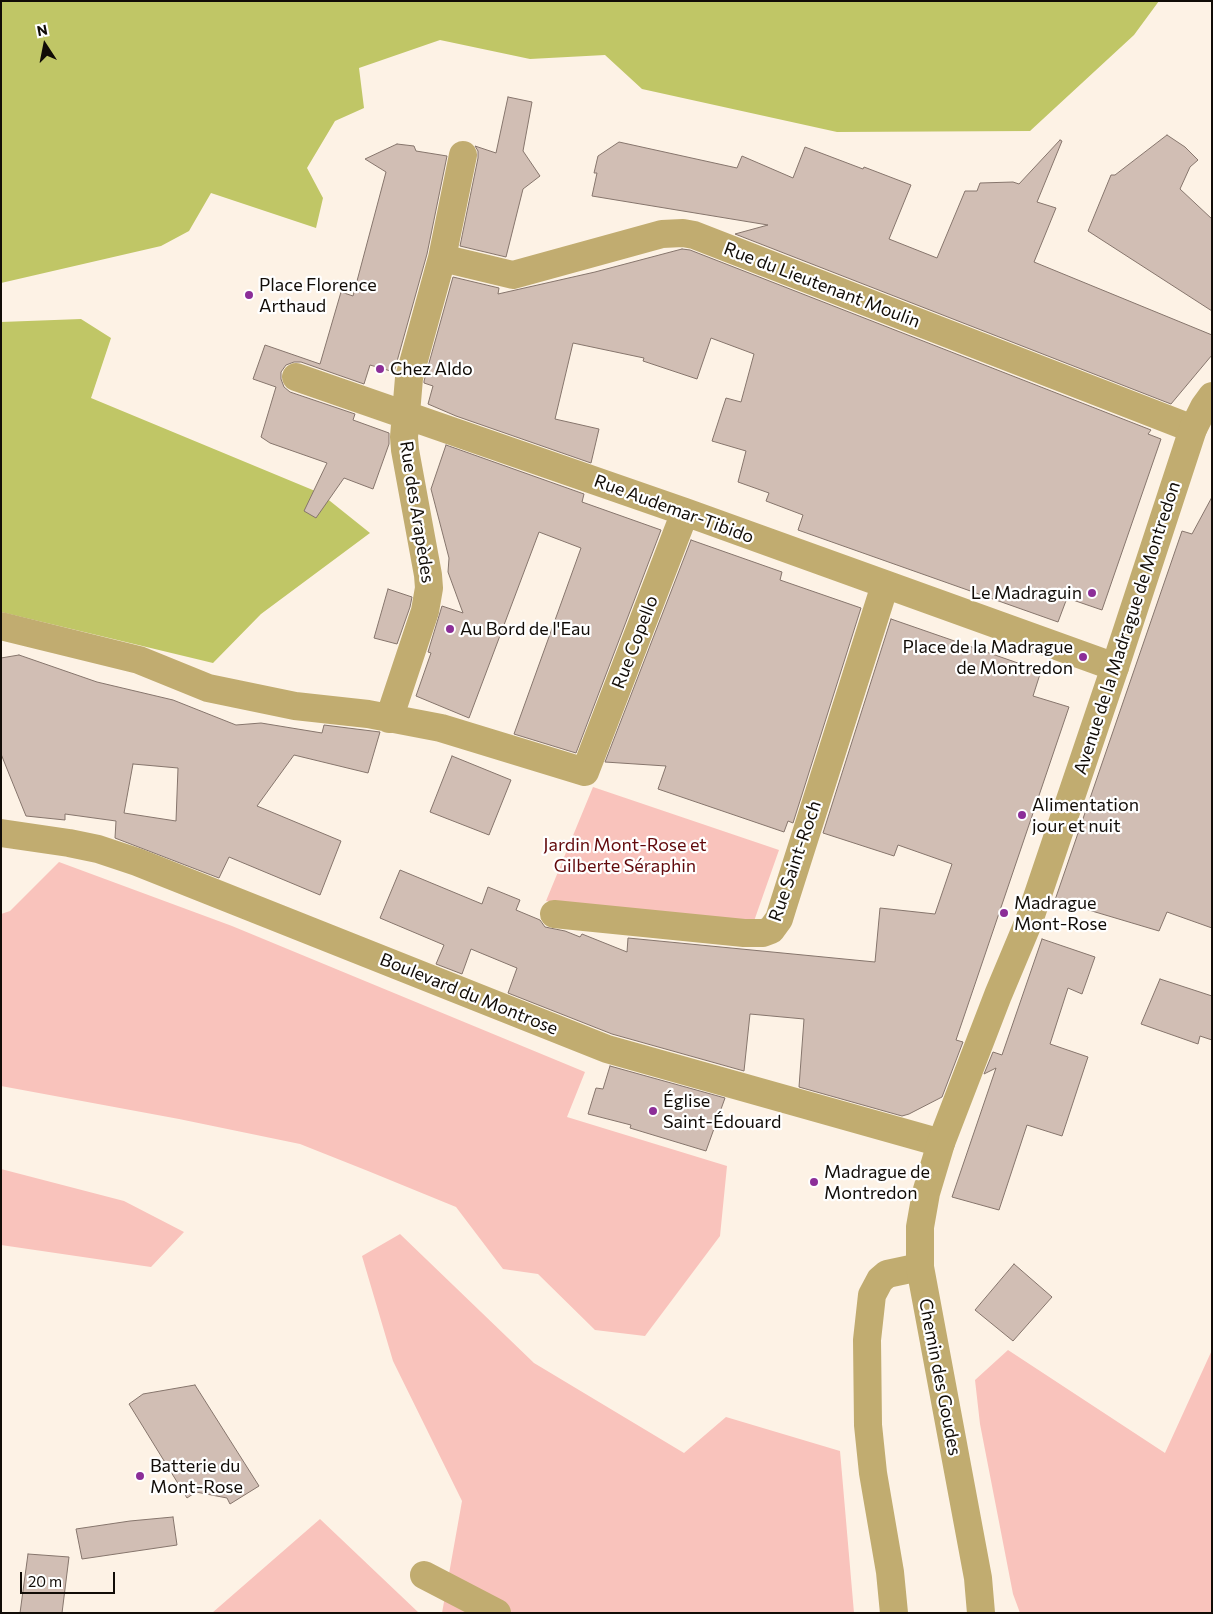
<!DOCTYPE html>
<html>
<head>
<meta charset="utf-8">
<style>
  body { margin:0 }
  #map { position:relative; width:1213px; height:1614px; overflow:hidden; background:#fdf2e5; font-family:Commissioner,sans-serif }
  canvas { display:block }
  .frame { position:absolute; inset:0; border:2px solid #110c07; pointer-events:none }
  .north { position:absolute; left:20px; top:20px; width:50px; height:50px; -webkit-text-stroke:4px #fff; paint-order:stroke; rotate:349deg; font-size:14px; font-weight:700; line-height:20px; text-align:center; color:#110c07 }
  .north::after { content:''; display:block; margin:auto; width:18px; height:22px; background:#110c07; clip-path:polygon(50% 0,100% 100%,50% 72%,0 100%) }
  .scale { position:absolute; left:20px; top:1572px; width:95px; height:22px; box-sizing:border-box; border:2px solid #110c07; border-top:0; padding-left:6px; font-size:15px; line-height:18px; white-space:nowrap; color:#110c07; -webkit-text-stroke:4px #fff; paint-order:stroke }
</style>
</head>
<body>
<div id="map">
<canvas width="1213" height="1614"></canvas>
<div class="frame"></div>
<div class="north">N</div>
<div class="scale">20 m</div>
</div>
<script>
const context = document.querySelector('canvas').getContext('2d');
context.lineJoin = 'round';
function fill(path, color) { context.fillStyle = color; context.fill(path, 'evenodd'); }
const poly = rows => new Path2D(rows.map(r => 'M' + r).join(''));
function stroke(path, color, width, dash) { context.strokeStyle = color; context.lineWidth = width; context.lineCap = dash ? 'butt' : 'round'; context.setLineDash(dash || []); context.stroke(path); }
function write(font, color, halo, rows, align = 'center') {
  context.font = font + ' Commissioner,sans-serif'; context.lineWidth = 4.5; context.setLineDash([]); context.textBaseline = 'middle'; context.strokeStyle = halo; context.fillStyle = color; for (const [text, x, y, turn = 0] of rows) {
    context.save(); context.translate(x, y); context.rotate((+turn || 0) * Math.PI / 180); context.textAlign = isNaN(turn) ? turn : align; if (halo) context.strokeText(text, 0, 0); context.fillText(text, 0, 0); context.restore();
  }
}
const green = poly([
  [593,787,779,850,753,924,546,901],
  [59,862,232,926,585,1072,567,1117,727,1166,720,1236,645,1336,595,1330,538,1274,503,1269,456,1207,368,1171,300,1144,179,1119,1,1086,1,914,10,911],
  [1,1169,124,1201,184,1232,151,1267,1,1245],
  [400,1234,534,1363,684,1453,726,1417,840,1451,854,1613,442,1613,462,1501,393,1361,362,1256],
  [1008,1350,1165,1453,1212,1350,1212,1613,1020,1613,1013,1594,980,1424,975,1380],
  [320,1519,419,1613,212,1613]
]);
const water = poly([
  [1,1,1159,1,1134,35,1030,131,837,132,642,89,605,55,530,59,440,40,359,68,364,108,335,121,307,168,323,198,316,228,211,193,189,231,161,246,1,283],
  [81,319,111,338,91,398,320,493,370,533,261,614,213,663,1,612,1,322]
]);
const building = poly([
  [508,97,532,102,523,151,540,176,523,189,506,257,460,246,478,158,478,151,475,146,496,153,508,97],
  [1167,135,1185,147,1198,160,1190,167,1180,189,1212,219,1212,311,1088,231,1111,175,1115,175,1167,135],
  [1060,140,1062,141,1037,202,1056,208,1034,262,1212,335,1212,355,1171,404,735,234,768,225,592,196,597,173,594,173,598,156,619,142,737,168,742,156,793,178,805,147,863,169,864,167,911,185,889,239,937,258,965,191,977,191,980,183,1013,182,1019,184,1060,140],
  [397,144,414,146,416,151,447,156,427,254,394,372,370,365,364,384,301,362,294,362,286,365,281,372,281,379,284,387,290,392,355,414,353,420,389,433,389,444,373,489,344,478,316,518,304,511,327,463,270,443,261,437,276,387,253,379,265,345,320,364,341,292,353,296,386,172,365,159,397,144],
  [682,249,690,250,1151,430,1148,434,1161,439,1102,610,1067,598,1058,622,798,530,803,515,766,501,769,493,738,482,746,451,712,441,726,398,741,402,754,354,711,338,697,379,643,361,644,358,573,343,555,419,599,429,591,463,456,416,428,404,433,386,424,383,424,381,453,277,499,288,498,294,595,272,682,249],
  [446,445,584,494,582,502,661,530,576,753,514,734,581,548,539,532,469,718,416,696,431,653,428,652,442,606,463,613,448,572,449,558,431,489,446,445],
  [1212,497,1212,928,1167,912,1159,931,1055,900,1182,531,1192,534,1212,497],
  [691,540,782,572,780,580,861,608,793,823,788,821,784,832,658,789,666,766,605,762,691,540],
  [388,589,412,597,410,607,397,644,374,638,388,589],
  [891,619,1041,671,1033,696,1069,707,956,1040,963,1042,942,1097,909,1114,902,1116,799,1087,804,1019,750,1014,744,1071,612,1034,508,993,517,968,471,949,462,974,436,964,444,945,380,918,400,870,482,904,488,887,520,900,516,910,540,920,545,927,565,931,580,937,582,934,627,952,628,938,875,962,880,908,935,914,952,864,898,845,894,856,823,833,891,619],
  [19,655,97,682,173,700,236,725,261,723,322,733,324,725,380,732,368,773,294,755,257,806,341,841,320,895,229,857,219,878,115,838,116,821,65,814,65,820,26,816,1,754,1,658,19,655],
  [133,764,178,768,176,821,124,813,133,764],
  [452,756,511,780,489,835,430,812,452,756],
  [1042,939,1095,957,1082,994,1068,988,1050,1044,1088,1057,1062,1136,1027,1125,999,1210,952,1197,996,1068,984,1074,993,1052,1002,1055,1042,939],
  [1160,979,1212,996,1212,1040,1200,1036,1198,1044,1141,1024,1160,979],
  [610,1066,725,1098,706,1151,630,1128,631,1125,588,1114,596,1088,603,1089,610,1066],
  [1014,1264,1052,1297,1013,1341,975,1310,1014,1264],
  [195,1385,259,1486,230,1504,227,1498,196,1492,187,1498,129,1404,143,1394,195,1385],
  [173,1517,177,1545,82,1559,76,1529,130,1521,173,1517],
  [28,1554,69,1557,62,1613,20,1613,28,1554]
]);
const minor = poly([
  [442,258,513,275,662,234,683,233,694,235,1193,429],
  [296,377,685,512,1115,667],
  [1,626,139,660,208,688,295,706,368,714,441,728,585,772,685,512],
  [389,719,425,611,429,588,428,575,405,450,404,437,409,378,442,258,463,155],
  [1,833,69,843,98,849,137,862,607,1049,941,1143],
  [554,914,744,933,763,933,771,930,779,919,783,906,885,585],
  [424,1575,497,1613],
  [894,1613,890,1572,873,1473,868,1425,867,1340,872,1295,880,1280,887,1274,920,1267]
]);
const tertiary = poly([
  [981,1613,978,1578,920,1267,920,1227,926,1193,941,1143,998,995,1029,921,1115,667,1193,429,1204,407,1212,396]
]);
const markers = [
  [249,295,5,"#8c2e98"],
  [380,369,5,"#8c2e98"],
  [1092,593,5,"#8c2e98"],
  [450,629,5,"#8c2e98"],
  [1083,657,5,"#8c2e98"],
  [1022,815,5,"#8c2e98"],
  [1004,913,5,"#8c2e98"],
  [653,1111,5,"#8c2e98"],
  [814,1182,5,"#8c2e98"],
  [140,1476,5,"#8c2e98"]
];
const poiNames = [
  ["Place Florence",259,285],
  ["Arthaud",259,306],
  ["Chez Aldo",390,369],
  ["Le Madraguin",1082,593,"right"],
  ["Au Bord de l'Eau",460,629],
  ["Place de la Madrague",1073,647,"right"],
  ["de Montredon",1073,668,"right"],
  ["Alimentation",1032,805],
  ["jour et nuit",1032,826],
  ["Madrague",1014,903],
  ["Mont-Rose",1014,924],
  ["Église",663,1101],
  ["Saint-Édouard",663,1122],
  ["Madrague de",824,1172],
  ["Montredon",824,1193],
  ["Batterie du",150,1466],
  ["Mont-Rose",150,1487]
];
const streetNames = [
  ["Rue du Lieutenant Moulin",822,285,21],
  ["Rue Audemar-Tibido",674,509,20],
  ["Rue des Arapèdes",417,512,81],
  ["Avenue de la Madrague de Montredon",1127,628,-72],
  ["Rue Copello",635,642,-69],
  ["Rue Saint-Roch",795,861,-71],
  ["Boulevard du Montrose",469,994,22],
  ["Chemin des Goudes",940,1377,79]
];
const parkNames = [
  ["Jardin Mont-Rose et",625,845],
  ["Gilberte Séraphin",625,866]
];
fill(green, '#f9c3bc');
fill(water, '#c0c666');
fill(building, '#d1beb4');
stroke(building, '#86756c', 1);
stroke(minor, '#c1ac70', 28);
stroke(tertiary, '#c1ac70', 28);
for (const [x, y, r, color] of markers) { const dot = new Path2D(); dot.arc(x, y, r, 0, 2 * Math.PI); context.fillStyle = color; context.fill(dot); stroke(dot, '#fff', 2); }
write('18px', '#110c07', '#fff', poiNames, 'left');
write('18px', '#110c07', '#fff', streetNames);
write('18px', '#62090b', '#fff', parkNames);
</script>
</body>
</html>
